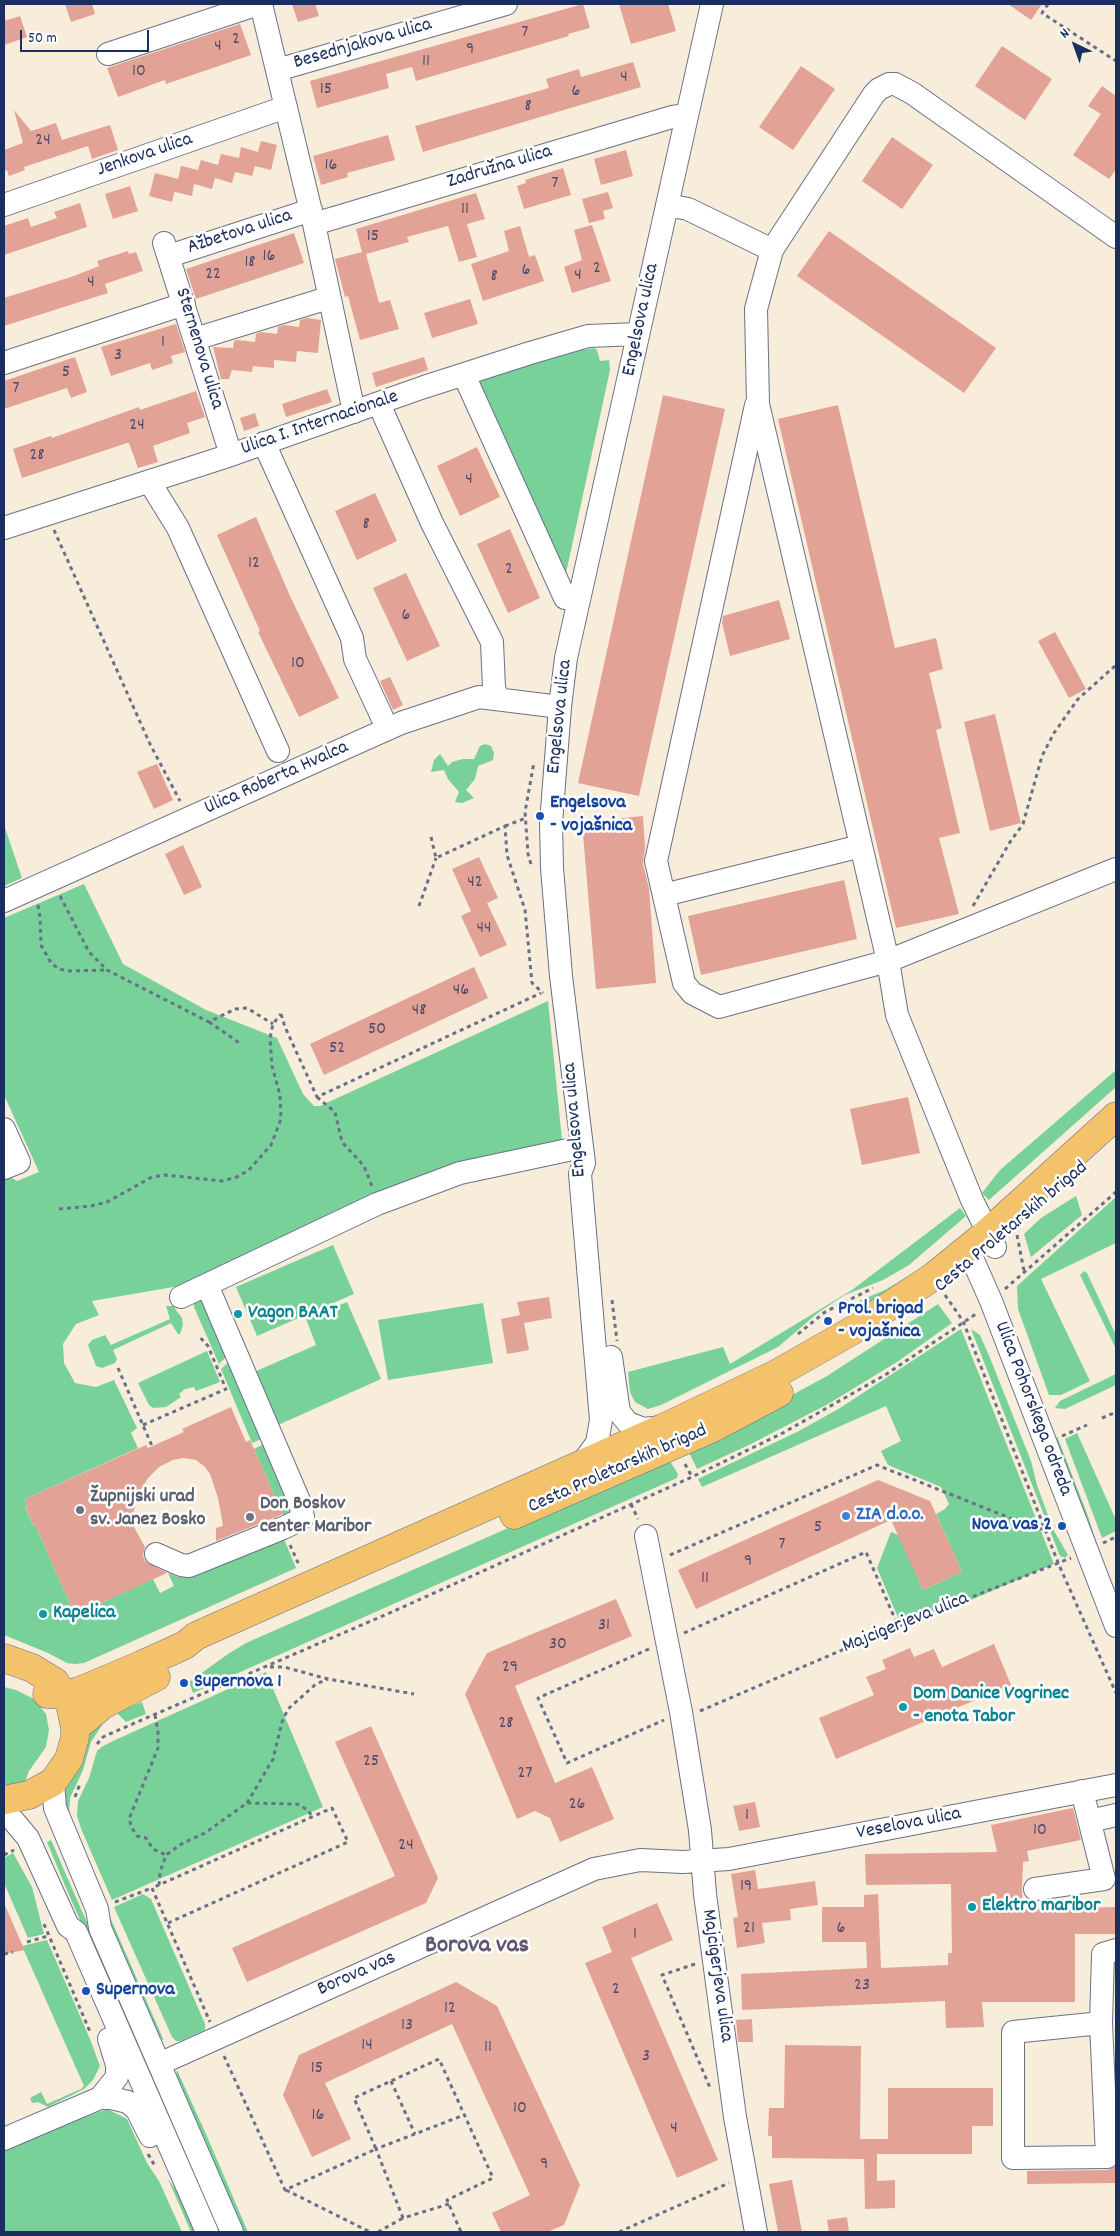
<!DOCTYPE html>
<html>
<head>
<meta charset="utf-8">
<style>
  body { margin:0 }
  #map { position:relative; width:1120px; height:2236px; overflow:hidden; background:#f8ecda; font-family:Dekko,sans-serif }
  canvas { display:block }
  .frame { position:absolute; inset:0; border:5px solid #1b2f5e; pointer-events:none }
  .north { position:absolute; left:1050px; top:20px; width:50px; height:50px; -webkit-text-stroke:4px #fff; paint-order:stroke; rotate:318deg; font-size:14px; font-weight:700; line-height:20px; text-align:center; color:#1b2f5e }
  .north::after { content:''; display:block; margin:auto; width:18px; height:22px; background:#1b2f5e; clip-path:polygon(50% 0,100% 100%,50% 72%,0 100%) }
  .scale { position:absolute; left:20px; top:30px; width:129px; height:22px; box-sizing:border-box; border:2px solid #1b2f5e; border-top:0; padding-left:6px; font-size:15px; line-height:18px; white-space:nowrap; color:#1b2f5e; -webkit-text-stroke:4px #fff; paint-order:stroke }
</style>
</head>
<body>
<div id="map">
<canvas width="1120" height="2236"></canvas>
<div class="frame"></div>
<div class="north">N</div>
<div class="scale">50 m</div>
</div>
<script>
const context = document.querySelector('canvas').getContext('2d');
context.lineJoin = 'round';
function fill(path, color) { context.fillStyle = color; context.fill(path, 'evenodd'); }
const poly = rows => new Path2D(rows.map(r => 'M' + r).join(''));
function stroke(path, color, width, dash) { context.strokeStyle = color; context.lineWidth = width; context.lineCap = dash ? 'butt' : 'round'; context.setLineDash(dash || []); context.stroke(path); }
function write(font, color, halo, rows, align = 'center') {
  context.font = font + ' Dekko,sans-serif'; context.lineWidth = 5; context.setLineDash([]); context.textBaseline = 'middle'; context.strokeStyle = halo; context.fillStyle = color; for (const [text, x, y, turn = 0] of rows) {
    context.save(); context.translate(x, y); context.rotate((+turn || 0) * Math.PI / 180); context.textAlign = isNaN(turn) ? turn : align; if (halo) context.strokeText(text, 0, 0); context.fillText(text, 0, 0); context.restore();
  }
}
const green = poly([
  [594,348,597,350,600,361,609,360,610,370,563,587,470,381,555,355],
  [485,744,491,746,494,753,493,760,478,766,475,779,466,790,474,798,462,803,455,802,459,792,448,779,444,770,431,772,434,760,440,754,448,766,452,762,463,759,474,759,480,746],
  [4,825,22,878,4,886],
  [84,884,123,964,206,1010,277,1038,303,1094,314,1106,320,1106,548,1001,562,1140,197,1283,92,1301,99,1315,76,1324,63,1344,64,1363,75,1383,96,1387,114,1380,137,1428,131,1433,138,1448,25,1499,27,1505,25,1507,33,1525,35,1524,75,1615,153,1579,160,1593,174,1586,168,1573,178,1577,227,1555,284,1539,296,1568,84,1663,75,1664,67,1663,48,1653,4,1635,4,1178,12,1178,17,1181,39,1172,4,1095,4,918],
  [1116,1070,1116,1087,989,1200,982,1193,1000,1170],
  [1076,1196,1082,1215,1031,1257,1024,1234,1041,1218],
  [1116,1197,1116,1243,1041,1279,1090,1381,1061,1395,1049,1395,1018,1309,1017,1286],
  [960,1208,966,1216,909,1265,883,1280,845,1295,819,1312,778,1347,661,1405,648,1409,635,1402,630,1392,628,1372,723,1347,730,1364,852,1290],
  [333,1245,354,1294,257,1336,236,1287],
  [920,1269,922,1272,878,1298,857,1308,854,1303,885,1290],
  [1084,1271,1087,1273,1116,1335,1116,1349,1080,1275],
  [199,1296,230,1353,219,1364,194,1307,194,1302],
  [347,1302,381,1379,278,1425,254,1372,316,1345,306,1319],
  [483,1303,493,1363,388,1380,378,1320],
  [938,1304,952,1323,897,1362,828,1404,751,1444,697,1469,687,1448,741,1423,827,1376],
  [166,1306,173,1306,182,1318,183,1325,180,1334,178,1334,171,1323,113,1350,117,1359,115,1363,102,1368,96,1366,88,1345,92,1340,105,1335,111,1345,170,1319],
  [961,1329,1054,1564,906,1628,899,1620,877,1568,891,1532,899,1535,923,1590,962,1572,936,1514,945,1509,949,1504,941,1487,888,1465,881,1451,901,1441,886,1406,702,1487,698,1479,799,1431,840,1408],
  [971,1329,980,1335,990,1358,1031,1461,1037,1485,1053,1529,1068,1555,1065,1558,1060,1556],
  [207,1351,220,1382,196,1391,194,1387,185,1389,179,1394,181,1397,166,1407,153,1408,149,1405,138,1383],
  [232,1359,266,1437,252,1443,221,1369],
  [1116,1374,1116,1385,1065,1409,1055,1408,1060,1401],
  [1077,1433,1116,1520,1116,1531,1102,1538,1065,1439],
  [1057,1436,1088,1516,1096,1541,1093,1541,1056,1440],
  [268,1442,299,1510,286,1521,254,1449],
  [668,1458,678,1474,677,1478,193,1693,189,1682,228,1654,246,1643],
  [266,1672,323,1807,112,1900,82,1831,77,1816,78,1801,89,1778,97,1751,103,1746,113,1741],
  [4,1687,16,1690,34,1699,46,1714,49,1730,46,1747,29,1771,25,1782,12,1786,4,1786],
  [142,1702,146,1714,126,1722,116,1712],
  [100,1721,102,1725,91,1742,83,1770,70,1798,69,1813,61,1797,85,1738],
  [51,1840,74,1893,223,2232,217,2232,69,1895,47,1842],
  [13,1853,32,1887,44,1934,28,1938,4,1883,4,1858],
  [84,1869,103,1901,164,2041,159,2037],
  [143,1894,151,1899,205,2024,205,2030,180,2041,176,2041,172,2037,114,1907],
  [47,1940,90,2039,100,2066,93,2080,84,2089,48,2107,38,2102,32,2103,30,2098,41,2092,47,2104,81,2089,84,2086,22,1946],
  [177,2070,206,2134,248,2232,242,2232,176,2075],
  [107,2109,127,2119,147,2163,159,2181,182,2232,5,2232,4,2148],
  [168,2179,176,2190,197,2232,191,2232]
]);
const building = poly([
  [65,4,92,4,95,14,71,22],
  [292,4,315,4,319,16,298,22],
  [583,4,590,28,568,34,569,36,416,81,412,67,386,74,389,88,317,108,310,81],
  [619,4,668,4,676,31,631,44],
  [1008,4,1042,4,1031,20],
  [20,16,27,37,4,45,4,21],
  [240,24,251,55,166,84,165,80,118,97,107,68],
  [1002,46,1052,79,1025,120,975,86],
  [633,62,641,87,423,152,415,126,549,88,546,79,579,69,581,77],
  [801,66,835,89,793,150,759,127],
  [1102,86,1116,96,1116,169,1109,179,1073,155,1101,114,1088,106],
  [14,110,31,131,56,123,62,140,110,125,118,150,92,159,88,146,24,167,25,170,9,176,7,170,4,172,4,150,23,143],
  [388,135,395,160,347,173,348,177,321,185,313,156],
  [892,137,933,165,902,209,862,181],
  [261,141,277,145,271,170,255,166,252,176,235,172,232,183,215,178,212,189,194,184,192,196,175,192,175,190,172,202,149,196,155,173,178,179,181,166,198,170,201,160,218,165,221,154,239,158,241,147,258,152],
  [626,150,633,176,601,185,594,159],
  [563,168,571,195,524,209,517,186,526,183,525,180],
  [130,186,138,211,113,219,105,194],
  [608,192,613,208,603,211,605,219,589,223,582,199],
  [476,193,485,219,467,224,477,257,459,262,448,226,407,237,409,242,366,254,379,303,390,300,399,329,360,340,348,296,345,297,335,259,362,252,356,229],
  [80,203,87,227,4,255,4,226,28,218,31,227,57,218,54,212],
  [592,225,611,281,572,293,564,267,582,260,574,230],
  [520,226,529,257,535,255,544,281,483,301,471,264,509,251,504,231],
  [829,231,996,348,964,393,797,276],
  [294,233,304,263,196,299,186,269],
  [128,251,129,254,136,252,143,271,105,284,108,293,4,326,4,298,74,276,99,266,97,261],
  [470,299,478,324,432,338,424,313],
  [307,318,321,320,318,353,297,351,296,362,274,360,274,368,253,366,252,372,232,370,229,379,221,379,213,347,233,348,234,341,237,340,255,342,256,334,261,332,277,334,278,327,284,325,299,327,300,320],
  [176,324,185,352,171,356,173,363,152,370,150,363,111,376,101,347],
  [75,357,87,392,71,398,67,388,4,409,4,381],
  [424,357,428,370,376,387,372,373],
  [327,389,332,402,286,417,282,404],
  [196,391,205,417,187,423,190,433,153,446,158,462,138,468,129,443,127,443,22,478,13,449,51,436,52,438,139,407,140,410],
  [663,395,725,409,639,796,578,783],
  [838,405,895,648,936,638,943,669,929,673,942,728,936,730,960,833,939,838,959,914,896,928,778,419],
  [255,413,259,426,244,431,240,418],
  [477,447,500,497,460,516,437,466],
  [375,493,397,541,357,560,335,511],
  [256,517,290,596,339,698,299,717,258,632,260,631,217,535],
  [510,529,540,598,508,613,477,544],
  [406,573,440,646,407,661,373,588],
  [779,600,790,639,730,656,722,623,723,616],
  [1055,632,1086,689,1069,698,1038,641],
  [390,677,403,705,393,710,380,681],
  [995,714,1021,823,990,831,964,722],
  [157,764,173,800,154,809,137,772],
  [643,816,645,848,643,864,649,888,656,983,596,989,582,822],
  [183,845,202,887,184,895,165,854],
  [479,857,498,898,487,903,507,945,480,957,461,916,471,911,452,869],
  [844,880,857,939,701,975,688,916],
  [474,967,488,998,324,1075,310,1044],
  [908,1097,920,1153,862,1165,850,1109],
  [549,1297,552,1318,524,1323,529,1350,507,1354,501,1319,520,1315,517,1302],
  [231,1407,246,1442,250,1440,283,1514,216,1541,216,1528,223,1526,218,1498,210,1474,205,1467,196,1460,183,1458,173,1460,159,1467,148,1478,141,1489,133,1513,134,1527,145,1547,143,1555,145,1561,167,1573,75,1615,35,1524,33,1525,25,1506,27,1505,25,1499,146,1445,148,1448,184,1432,182,1429],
  [878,1480,930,1501,962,1572,923,1590,891,1520,696,1609,678,1570],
  [616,1599,632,1636,515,1686,555,1783,592,1767,614,1819,560,1842,550,1818,535,1811,517,1819,465,1694,487,1653],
  [994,1644,1011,1685,836,1759,819,1718,874,1695,866,1677,886,1669,882,1660,910,1648,914,1657,934,1649,942,1667],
  [371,1726,438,1878,426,1903,247,1982,232,1948,395,1876,335,1742],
  [755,1802,760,1827,739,1831,733,1806],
  [1073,1808,1081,1840,1027,1851,1029,1861,1023,1862,1022,1890,1023,1909,1116,1907,1116,1934,1075,1934,1075,2002,982,2002,984,2027,946,2028,945,2001,742,2010,741,1974,867,1968,866,1942,822,1942,822,1907,864,1907,864,1895,878,1894,881,1968,948,1965,948,1953,952,1953,951,1884,866,1885,865,1854,997,1852,991,1825],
  [755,1870,758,1889,815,1881,818,1905,790,1909,791,1920,762,1923,765,1943,737,1948,733,1918,738,1917,731,1874],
  [4,1903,21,1942,25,1950,4,1954],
  [657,1903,673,1940,631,1958,718,2160,677,2178,585,1963,612,1952,602,1927],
  [456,1982,497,2006,580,2185,564,2225,547,2232,501,2232,492,2213,530,2195,452,2024,325,2083,351,2139,312,2157,283,2095,299,2055],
  [752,2019,753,2042,738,2042,736,2020],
  [785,2045,861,2046,860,2139,888,2139,888,2088,993,2088,993,2126,972,2126,972,2154,877,2154,877,2181,895,2180,895,2208,865,2209,864,2159,772,2158,772,2136,768,2136,769,2108,784,2108],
  [1116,2166,1116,2183,1027,2184,1027,2171,1107,2170],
  [792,2180,802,2232,778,2232,769,2184],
  [847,2217,849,2232,829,2232,827,2220]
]);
const path = poly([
  [1048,4,1042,13,1116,61],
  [54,530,150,744,180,801],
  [505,826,526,818],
  [431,837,436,858,505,826,507,855,525,910,532,983,543,993],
  [531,864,528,854,525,812,534,762],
  [60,896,89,952,107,970,209,1022,235,1009,247,1008,273,1024],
  [38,905,40,917,41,945,51,963,59,969,68,971,107,970],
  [419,906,436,858],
  [973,906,1010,842,1023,824,1042,756,1054,733,1078,699,1116,665],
  [281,1014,285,1027,317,1097,541,993],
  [209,1022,241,1044],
  [317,1097,335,1112,342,1142,364,1166,372,1186],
  [59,1209,91,1206,107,1202,152,1177,165,1175,222,1181,237,1177,249,1170,271,1145,281,1119,280,1095,272,1066,270,1038,273,1024,281,1014],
  [1017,1235,1024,1271],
  [1005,1289,1116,1192],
  [945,1295,963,1321,1059,1565,1116,1693],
  [612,1300,617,1341],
  [798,1334,825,1312,873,1288],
  [118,1368,152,1446],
  [1102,1418,1116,1412],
  [143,1425,226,1389,208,1346,198,1335],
  [1062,1436,1087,1425],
  [685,1464,692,1477],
  [631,1504,638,1519],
  [1103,1543,1116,1537],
  [290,1545,300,1567],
  [670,1555,877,1465,1035,1528,1044,1529,1055,1526],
  [684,1633,866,1552,898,1626],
  [649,1649,538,1698,567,1763,664,1720],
  [270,1667,284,1667,328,1679,414,1694],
  [700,1711,898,1626,1071,1558],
  [155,1715,158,1732,158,1748,129,1819,132,1828,137,1836,146,1838,153,1849,166,1855],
  [97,1744,103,1737,114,1732,394,1611,692,1477,781,1434,885,1375,976,1314],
  [75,1797,80,1784],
  [247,1803,273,1759,282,1722,288,1709,316,1684,328,1679],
  [4,1855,14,1850],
  [159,1885,160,1872,166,1855,183,1843,205,1833,247,1803,297,1804,308,1810,312,1817],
  [115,1902,152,1888],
  [168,1923,348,1842,332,1808,152,1888,210,2022],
  [44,1924,91,2034],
  [27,1942,48,1936],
  [4,1954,13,1952],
  [695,1964,662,1975,711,2090],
  [224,2056,285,2190,376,2149,354,2098,439,2059,493,2178,447,2200,461,2232],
  [391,2081,415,2134],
  [148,2154,155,2166],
  [286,2190,370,2232],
  [449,2204,403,2218,376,2149,464,2115],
  [378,2232,403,2218],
  [619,2232,729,2183]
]);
const minor = poly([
  [261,4,314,224,354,412],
  [108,54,258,4],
  [277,70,506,4],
  [4,205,286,107],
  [667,205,688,209,772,250,756,309,758,404,888,961,897,1015,972,1200,995,1247],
  [314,224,672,117,687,115],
  [164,243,231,455],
  [772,250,874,94,879,89,889,84,895,84,912,93,1116,237],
  [169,256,311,210],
  [195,339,328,298],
  [4,363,184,304],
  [464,375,565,598],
  [379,404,432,523,492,642,494,688,498,699],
  [756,405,656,861,684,983,692,993,719,1007,888,961,1116,869],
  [264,443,352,638,355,659,382,717],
  [149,481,178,528,278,751],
  [4,528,231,455,424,387,530,353,588,336,638,334],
  [664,895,861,846],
  [4,901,401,723,479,697,560,707],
  [4,1129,19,1162,4,1168],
  [968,1249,991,1301,1116,1626],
  [181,1297,377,1204,460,1173,582,1147],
  [611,1357,619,1412,628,1423,643,1429,664,1427],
  [580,1466,597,1443,601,1420,580,1174,584,1163,561,976,552,868,551,823,560,707,566,658,712,4],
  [646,1536,681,1712,700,1830,705,1894,735,2117,756,2232],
  [156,1554,181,1565,189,1566,283,1528,298,1521,303,1517,300,1503,207,1285],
  [53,1782,55,1808,97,1909,100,1928,232,2232],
  [4,1815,12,1819,28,1838,68,1926,76,1932,207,2232],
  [1090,1821,1116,1815],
  [1035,1889,1104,1879,1082,1791],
  [1101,2023,1013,2032,1013,2158,1107,2157,1101,2023,1103,1954,1116,1950],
  [159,2064,594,1869,640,1860,683,1862,729,1859,1116,1785],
  [100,2098,117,2077,117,2065,109,2039],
  [4,2139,100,2098,111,2098,128,2102,137,2110,150,2136]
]);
const major = poly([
  [514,1515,713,1428,779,1393],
  [4,1658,32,1668,55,1682,70,1704,75,1728,75,1737,69,1759,53,1782,29,1795,4,1800],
  [47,1694,65,1695,79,1691,141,1665,185,1645,196,1636,665,1427,776,1374,855,1329,934,1276,988,1232,1116,1116],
  [75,1728,103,1705,156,1677]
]);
const markers = [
  [540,816,5,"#1a4fb4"],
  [238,1314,5,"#0f9aa8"],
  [828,1321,5,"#1a4fb4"],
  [80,1510,5,"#6b7280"],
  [846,1516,5,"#3f7fe0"],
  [250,1517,5,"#6b7280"],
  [1062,1526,5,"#1a4fb4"],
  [43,1614,5,"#0f9aa8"],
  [184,1683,5,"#1a4fb4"],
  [903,1707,5,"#0f9aa8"],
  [972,1907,5,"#0f9aa8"],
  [86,1991,5,"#1a4fb4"]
];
const numberNames = [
  ["7",525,34],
  ["2",236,41],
  ["4",218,48],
  ["9",470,51],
  ["11",426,63],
  ["10",139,73],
  ["4",624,79],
  ["15",326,91],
  ["6",576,93],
  ["8",528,108],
  ["24",43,142],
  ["16",331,167],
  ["7",555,185],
  ["11",465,211],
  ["15",373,238],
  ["16",269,258],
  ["18",250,264],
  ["2",597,270],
  ["6",526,272],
  ["22",213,276],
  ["4",578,277],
  ["8",494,278],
  ["4",91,284],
  ["1",163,344],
  ["3",118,357],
  ["5",66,374],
  ["7",16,390],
  ["24",137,427],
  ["28",37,457],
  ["4",469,481],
  ["8",366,526],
  ["12",254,565],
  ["2",509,571],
  ["6",406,617],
  ["10",298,665],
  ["42",475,884],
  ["44",484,930],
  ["46",461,992],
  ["48",419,1012],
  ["50",377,1031],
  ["52",337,1050],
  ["5",818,1529],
  ["7",782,1546],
  ["9",748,1563],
  ["11",705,1580],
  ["31",604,1627],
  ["30",558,1646],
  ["29",510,1669],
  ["28",506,1725],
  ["25",371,1763],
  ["27",525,1775],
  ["26",577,1806],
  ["1",747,1817],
  ["10",1040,1832],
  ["24",406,1847],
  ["19",746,1888],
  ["21",749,1930],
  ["6",841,1930],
  ["1",635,1936],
  ["23",862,1987],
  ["2",616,1991],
  ["12",450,2010],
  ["13",407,2027],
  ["14",367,2047],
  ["11",488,2049],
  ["3",646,2058],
  ["15",317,2070],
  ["10",520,2110],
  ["16",318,2117],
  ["4",674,2130],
  ["9",544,2166]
];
const streetNames = [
  ["Besednjakova ulica",363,45,-16],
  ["Jenkova ulica",145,156,-19],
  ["Zadružna ulica",500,168,-17],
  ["Ažbetova ulica",240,233,-18],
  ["Engelsova ulica",642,320,-78],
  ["Sternenova ulica",198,349,73],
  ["Ulica I. Internacionale",320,424,-19],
  ["Engelsova ulica",561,717,-84],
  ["Ulica Roberta Hvalca",277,779,-24],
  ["Engelsova ulica",576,1120,-95],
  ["Cesta Proletarskih brigad",1012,1228,-40],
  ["Ulica Pohorskega odreda",1032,1409,69],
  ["Cesta Proletarskih brigad",618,1470,-24],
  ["Majcigerjeva ulica",906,1624,-22],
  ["Veselova ulica",909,1825,-11],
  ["Borova vas",357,1975,-24],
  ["Majcigerjeva ulica",716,1976,82]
];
const transitNames = [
  ["Engelsova",550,804],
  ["- vojašnica",550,827],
  ["Prol. brigad",838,1310],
  ["- vojašnica",838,1333],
  ["Nova vas 2",1052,1526,"right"],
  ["Supernova 1",194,1683],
  ["Supernova",96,1991]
];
const cultureNames = [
  ["Vagon BAAT",248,1314],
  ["Kapelica",53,1614],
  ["Dom Danice Vogrinec",913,1695],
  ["- enota Tabor",913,1718],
  ["Elektro maribor",982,1907]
];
const worshipNames = [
  ["Župnijski urad",90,1498],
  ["sv. Janez Bosko",90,1521],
  ["Don Boskov",260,1505],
  ["center Maribor",260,1528]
];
const shopNames = [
  ["ZIA d.o.o.",856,1516]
];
const districtNames = [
  ["Borova vas",477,1948]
];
fill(green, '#77d198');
fill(building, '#e2a396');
stroke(minor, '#687189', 24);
stroke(major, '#687189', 29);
stroke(path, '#687189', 3, [4, 4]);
stroke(minor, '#fff', 22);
stroke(major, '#f3c26a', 28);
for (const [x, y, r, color] of markers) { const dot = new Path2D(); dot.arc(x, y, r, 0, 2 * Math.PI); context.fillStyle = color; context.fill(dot); stroke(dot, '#fff', 2); }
write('18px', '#4d4c6c', null, numberNames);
write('20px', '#1b2f5e', '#fff', streetNames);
write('bold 20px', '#164399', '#fff', transitNames, 'left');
write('bold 20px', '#0d838f', '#fff', cultureNames, 'left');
write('bold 20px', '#5b616d', '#fff', worshipNames, 'left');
write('bold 20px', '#366cbe', '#fff', shopNames, 'left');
write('bold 25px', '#615872', '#fff', districtNames);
</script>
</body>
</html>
